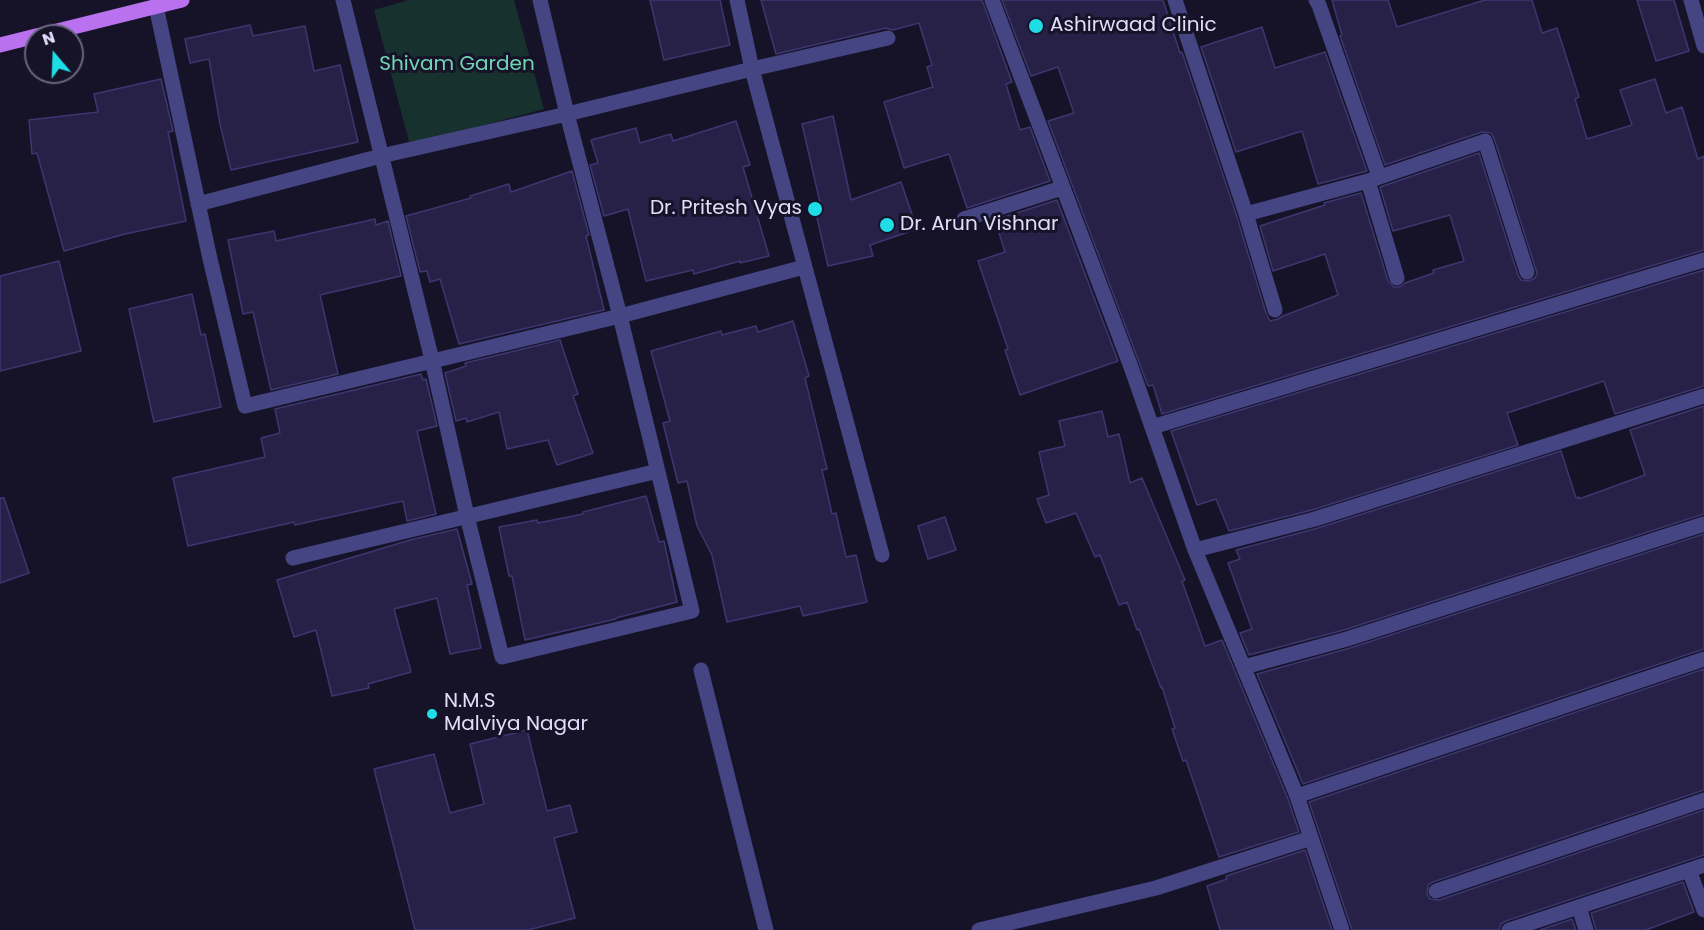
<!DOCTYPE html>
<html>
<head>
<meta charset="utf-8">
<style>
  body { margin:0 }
  #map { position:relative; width:1704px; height:930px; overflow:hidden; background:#161328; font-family:Poppins,sans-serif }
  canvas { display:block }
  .north { position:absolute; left:24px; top:24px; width:60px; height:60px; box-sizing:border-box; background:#161328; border:2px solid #67647c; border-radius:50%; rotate:341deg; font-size:16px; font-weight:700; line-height:24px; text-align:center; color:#e0defb }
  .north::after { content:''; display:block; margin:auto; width:21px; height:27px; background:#1fdde6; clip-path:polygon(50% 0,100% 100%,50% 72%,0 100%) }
</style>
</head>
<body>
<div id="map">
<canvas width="1704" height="930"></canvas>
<div class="north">N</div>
</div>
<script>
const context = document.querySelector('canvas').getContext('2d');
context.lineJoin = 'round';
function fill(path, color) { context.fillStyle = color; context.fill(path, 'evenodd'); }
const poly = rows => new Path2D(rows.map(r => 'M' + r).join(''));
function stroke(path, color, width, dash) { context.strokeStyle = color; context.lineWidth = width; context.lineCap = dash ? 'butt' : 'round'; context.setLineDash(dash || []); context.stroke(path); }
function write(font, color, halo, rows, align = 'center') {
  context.font = font + ' Poppins,sans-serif'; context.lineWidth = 6; context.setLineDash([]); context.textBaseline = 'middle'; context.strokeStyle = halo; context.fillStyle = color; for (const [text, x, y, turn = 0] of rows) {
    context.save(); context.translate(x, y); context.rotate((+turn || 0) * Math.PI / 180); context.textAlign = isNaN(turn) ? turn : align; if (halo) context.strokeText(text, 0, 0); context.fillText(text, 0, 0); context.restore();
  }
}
const green = poly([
  [409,0,514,0,544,109,410,145,374,10]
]);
const building = poly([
  [650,0,720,0,730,45,664,60,650,0],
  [761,0,982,0,1012,82,1006,84,1020,130,1030,127,1050,181,967,208,949,154,904,168,884,102,933,87,927,67,932,65,919,23,893,30,886,28,776,54,761,0],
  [1002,0,1163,0,1180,53,1182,52,1237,217,1266,313,1270,321,1278,319,1283,316,1338,295,1325,254,1273,271,1260,226,1325,205,1324,203,1361,193,1388,281,1394,287,1400,287,1405,283,1434,273,1433,270,1464,261,1450,215,1393,231,1380,187,1479,153,1518,275,1521,280,1529,281,1535,278,1537,273,1494,138,1491,133,1482,132,1385,165,1340,36,1342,35,1332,0,1388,0,1397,27,1485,0,1532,0,1542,33,1557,28,1579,97,1575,99,1587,139,1632,125,1620,90,1655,79,1666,113,1682,107,1698,159,1704,156,1704,250,1162,414,1153,385,1148,386,1048,121,1074,113,1058,67,1031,76,1002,0],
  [1637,0,1674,0,1689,51,1656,61,1637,0],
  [250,25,253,36,305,26,314,71,340,65,358,142,231,170,220,124,209,59,190,63,185,39,250,25],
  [1262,27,1275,68,1325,52,1367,171,1318,184,1302,131,1236,152,1201,47,1262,27],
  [161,79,173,131,168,132,186,221,125,234,64,251,37,153,32,154,29,120,98,112,94,94,161,79],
  [833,116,851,200,901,182,917,229,870,245,873,256,828,266,815,209,821,207,802,124,833,116],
  [736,121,750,165,743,167,769,256,740,263,740,261,694,274,693,270,646,281,628,209,604,216,590,165,598,163,591,140,636,128,640,143,671,134,673,141,736,121],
  [572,171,589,235,586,236,604,310,459,344,440,279,430,282,427,271,420,272,406,216,471,198,470,196,509,184,511,192,572,171],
  [1057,200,1118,361,1020,395,1005,350,1008,349,978,261,1005,252,995,220,1057,200],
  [375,219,376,225,388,221,401,276,320,295,338,374,271,390,253,312,243,314,228,240,274,231,276,241,375,219],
  [59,261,81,351,0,371,0,276,59,261],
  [1704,270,1704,386,1615,414,1604,381,1507,413,1518,445,1312,510,1229,531,1216,499,1197,505,1171,431,1704,270],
  [192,294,201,335,205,334,221,407,154,422,129,309,192,294],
  [793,321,809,376,805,378,827,469,822,470,832,514,836,513,846,557,856,555,867,602,803,616,800,606,727,622,712,555,697,526,687,481,678,483,663,423,670,421,651,351,721,331,722,335,756,326,758,332,793,321],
  [560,340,578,394,573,396,593,453,557,465,548,440,507,449,499,412,467,422,466,418,456,421,445,373,466,366,465,363,560,340],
  [421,374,423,380,426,379,437,426,417,431,436,514,407,521,403,501,295,525,294,522,188,546,173,478,265,457,261,438,280,433,275,409,421,374],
  [1704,406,1704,514,1344,630,1249,655,1240,633,1252,629,1228,563,1240,559,1236,550,1318,528,1561,451,1576,498,1579,497,1579,499,1645,475,1630,430,1704,406],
  [1102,411,1108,437,1119,434,1130,483,1142,478,1185,580,1182,581,1205,646,1222,640,1288,799,1299,832,1219,857,1186,760,1183,761,1172,729,1175,728,1162,687,1161,688,1139,629,1137,630,1127,602,1119,605,1100,555,1095,557,1076,513,1046,523,1037,499,1049,495,1039,452,1065,446,1059,421,1102,411],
  [646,496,659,542,664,541,677,602,616,618,616,619,525,640,512,576,509,576,499,527,537,520,538,523,583,514,583,512,646,496],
  [0,498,4,498,29,573,0,583,0,498],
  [945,517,956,550,928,559,918,526,945,517],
  [457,529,472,584,467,585,481,648,450,654,437,598,394,609,411,672,368,684,369,688,332,696,316,630,294,637,277,580,410,540,457,529],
  [1704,534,1704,649,1303,784,1257,674,1350,648,1704,534],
  [1704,669,1704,790,1433,882,1428,885,1427,894,1430,899,1439,900,1704,810,1704,855,1506,921,1501,924,1499,930,1352,930,1309,802,1704,669],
  [527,730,547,811,570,805,577,832,554,838,575,918,528,930,415,930,374,769,434,754,450,813,484,804,470,744,527,730],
  [1305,850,1332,930,1220,930,1207,886,1227,879,1226,876,1305,850],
  [1683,882,1694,912,1646,930,1596,930,1591,913,1683,882],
  [1572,919,1576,930,1540,930,1572,919]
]);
const minor = poly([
  [343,0,432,360,467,516,502,657,692,611,620,316,567,114,540,0],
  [737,0,752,69,882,555],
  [992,0,1131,367,1195,550,1297,796,1342,930],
  [1175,0,1246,214,1275,310],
  [1316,0,1319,5,1379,176],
  [1691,0,1704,46],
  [156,6,210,259,245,406,620,316,804,267],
  [1368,181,1397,278],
  [198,204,381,156,567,114,752,69,888,38],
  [1246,214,1368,181,1485,141,1527,272],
  [964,219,1062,188],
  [1152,427,1704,260],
  [1195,550,1315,519,1704,396],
  [293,558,658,471],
  [1244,667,1347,639,1704,524],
  [701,670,766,930],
  [1297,796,1704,659],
  [1689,870,1704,910],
  [1436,891,1704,800],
  [1579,907,1586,930],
  [979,930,1156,888,1311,838],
  [1509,930,1704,865]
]);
const major = poly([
  [37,36,182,0],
  [0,45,36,36]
]);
const markers = [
  [1036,26,8,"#1fdde6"],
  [815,209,8,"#1fdde6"],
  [887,225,8,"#1fdde6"],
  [432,714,6,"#1fdde6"]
];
const poiNames = [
  ["Ashirwaad Clinic",1050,26],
  ["Dr. Pritesh Vyas",802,209,"right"],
  ["Dr. Arun Vishnar",900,225],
  ["N.M.S",444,702],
  ["Malviya Nagar",444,725]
];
const parkNames = [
  ["Shivam Garden",457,65]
];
fill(green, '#17312f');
fill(building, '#272147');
stroke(building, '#3e3670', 1.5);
stroke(minor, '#444582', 15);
stroke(major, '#b971ef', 15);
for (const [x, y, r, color] of markers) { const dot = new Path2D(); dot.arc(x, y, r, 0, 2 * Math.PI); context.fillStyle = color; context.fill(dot); stroke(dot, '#161328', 2); }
write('20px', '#e0defb', '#161328', poiNames, 'left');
write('20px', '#71d5b6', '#161328', parkNames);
</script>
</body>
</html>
